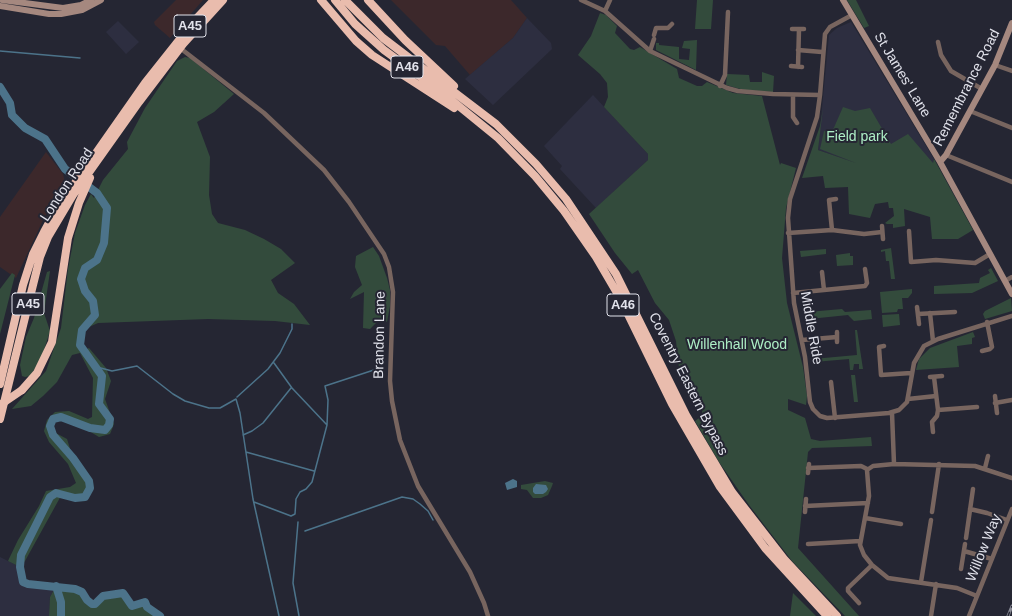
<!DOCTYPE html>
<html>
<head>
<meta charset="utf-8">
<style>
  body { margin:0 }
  canvas { display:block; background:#252633 }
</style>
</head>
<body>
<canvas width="1012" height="616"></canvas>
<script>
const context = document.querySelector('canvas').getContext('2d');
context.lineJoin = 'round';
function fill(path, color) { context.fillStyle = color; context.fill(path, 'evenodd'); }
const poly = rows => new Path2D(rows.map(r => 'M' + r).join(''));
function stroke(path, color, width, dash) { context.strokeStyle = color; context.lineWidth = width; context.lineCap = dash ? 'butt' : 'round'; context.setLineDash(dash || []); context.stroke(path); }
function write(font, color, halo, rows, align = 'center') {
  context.font = font + ' Arial,sans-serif'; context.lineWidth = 4; context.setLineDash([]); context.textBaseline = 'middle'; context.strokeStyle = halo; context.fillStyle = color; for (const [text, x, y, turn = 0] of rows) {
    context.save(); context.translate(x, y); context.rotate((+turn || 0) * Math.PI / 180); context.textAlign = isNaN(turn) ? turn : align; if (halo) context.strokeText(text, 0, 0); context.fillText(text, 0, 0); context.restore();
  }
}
const commercial = poly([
  [176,0,203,0,170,38,155,25,154,22],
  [391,0,511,0,527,18,513,38,470,75,445,46,436,45],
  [46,152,63,174,65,182,59,195,44,218,16,278,0,267,0,217]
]);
const built = poly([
  [527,18,551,43,552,49,493,105,465,79,513,38],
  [118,21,139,42,126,54,106,32],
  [851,22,934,159,929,183,924,187,818,150,829,35,837,28],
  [593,95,648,154,648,160,596,208,560,169,562,166,544,146],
  [0,557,20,567,23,582,28,584,56,586,50,597,49,616,0,616]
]);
const green = poly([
  [697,0,713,0,711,29,695,29],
  [847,0,856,0,869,26,864,28],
  [600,13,606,15,617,26,615,33,630,49,634,50,640,47,677,69,679,78,697,86,702,86,707,82,733,93,762,96,780,165,781,163,796,168,786,208,782,258,787,303,803,367,807,396,806,405,788,399,788,410,805,418,811,439,820,441,871,437,872,446,812,448,808,452,798,548,859,616,845,616,792,561,749,505,719,462,695,421,702,416,702,396,694,404,679,368,676,341,669,320,655,303,638,270,632,274,615,253,589,214,648,160,648,154,604,107,608,97,607,83,600,74,578,55,591,36],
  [697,40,696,70,656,50,656,43,659,43,659,45,679,47,679,59,689,60,690,49,682,48,684,41],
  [185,57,190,58,234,94,214,112,197,122,210,157,209,195,212,214,218,223,245,230,264,239,281,249,295,263,271,280,278,293,294,304,310,325,275,321,208,319,98,323,82,330,80,345,83,351,89,348,106,368,111,381,105,399,114,424,110,434,99,437,89,431,74,425,61,417,53,419,50,426,52,431,67,439,73,458,89,481,90,488,85,497,75,498,62,494,25,561,20,567,8,561,18,540,39,506,46,491,70,487,76,483,68,464,49,442,44,431,47,420,55,412,69,411,88,419,92,417,93,378,80,353,72,355,57,382,43,396,31,406,12,409,46,371,61,328,68,269,75,233,85,205,91,194,94,198,103,180,128,149,127,142,145,108,177,61],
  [762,72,774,76,773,92,744,90,726,85,727,74,749,75,750,82,762,82],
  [843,107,855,111,870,108,891,144,908,134,933,163,934,159,973,230,958,239,932,239,930,217,904,209,905,226,893,228,893,224,887,224,885,223,894,216,893,208,889,208,888,202,875,204,870,218,849,214,848,187,825,188,823,176,802,178,820,126,823,108,818,150,856,163,820,149,824,131,832,132],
  [373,247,379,256,387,278,390,290,390,306,387,322,381,318,370,329,363,328,364,292,350,299,354,292,362,285,355,267,356,256],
  [891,248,895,279,891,279,889,261,886,261,885,251,881,252,881,250],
  [826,249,826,254,801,257,800,251],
  [850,253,850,256,853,256,853,265,837,266,836,255],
  [991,268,998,281,972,293,934,294,934,286,979,283,980,278,990,273,988,270],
  [50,271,44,313,50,331,41,359,30,376,25,377,22,376,20,365,26,337,34,318,47,272],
  [12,273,15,275,0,334,0,289],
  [912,289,912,293,908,298,902,298,903,309,898,309,897,312,882,313,880,292],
  [1011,298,1012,311,985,319,983,314,985,311],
  [842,309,845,312,871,310,872,319,854,321,848,315,809,319,808,312],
  [899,314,900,325,883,327,882,315],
  [855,330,857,330,863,369,859,369,859,364,854,364,853,370,850,370,849,359,814,362,813,359,857,355],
  [973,332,975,337,972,338,972,344,957,346,959,367,916,370,919,359,930,348],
  [851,375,855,375,858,402,854,402],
  [545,481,553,483,552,486,548,495,541,498,533,498,527,490,521,489,521,485],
  [56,586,75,589,82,592,87,600,92,604,95,604,103,596,123,593,132,606,145,602,147,607,160,616,49,616,50,597],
  [793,593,816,616,790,616]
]);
const water = poly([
  [513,479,517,481,517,487,507,490,505,483],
  [536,484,546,485,548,489,546,492,543,494,535,494,533,492,533,488]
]);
const stream = poly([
  [0,51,80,58],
  [274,363,292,388,327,425],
  [97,367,112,371,137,366,173,394,185,401,209,408,220,408,236,399,240,413,253,499,279,616],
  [237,397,268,369,280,353,292,329,292,324],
  [243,435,252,431,263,423,291,388],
  [246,452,314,471],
  [254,502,291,516,295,514,296,499,300,492,306,489,312,482,327,425,328,400,325,386,383,367],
  [298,522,293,583,299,616],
  [305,531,402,497,413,499,420,504,428,511,433,520]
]);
const river = poly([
  [0,87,10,103,12,115,25,128,45,139,65,169,97,193,107,208,104,243,97,260,85,268,81,279,85,291,93,301,95,315,82,330,80,345,102,376,99,404,110,419,109,425,105,430,90,428,61,417,53,419,50,426,53,435,73,458,89,481,90,488,85,497,75,498,56,493,50,497,21,555,20,567,23,582,28,584,75,589,82,592,87,600,92,604,95,604,103,596,123,593,132,606,145,602,147,607,160,616],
  [56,586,61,602,61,616]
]);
const street = poly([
  [581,0,605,11,650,51,727,88,738,91,773,94,820,95],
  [605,11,610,0],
  [852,15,830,27,825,34,820,95,817,117,790,199,788,218,794,303,805,357,810,402,813,409,820,416,827,418,889,413,899,410,907,402,914,363,924,346,938,339,1012,316],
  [792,29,804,29],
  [654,35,656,28,668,28,672,24],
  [938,42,941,55,951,71,982,89],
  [180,48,264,113,324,170,349,202,384,254,389,267,393,292,390,381,392,401,400,440,418,486,470,572,484,603,488,616],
  [798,50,822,52],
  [650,51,654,39],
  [995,65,1012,71],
  [791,66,802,67],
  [798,67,799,29],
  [720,86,725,75,728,12],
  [793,95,793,117,797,123],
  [970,111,1012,128],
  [946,155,1012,182],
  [882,226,883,239],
  [832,230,829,200,836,199],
  [909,231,911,262,936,260,975,263,990,254],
  [788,233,832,230,864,234,882,232],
  [822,272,824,290],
  [1005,281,1012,277],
  [793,293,865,286,867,283,865,269],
  [917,307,919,324],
  [930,313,933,341],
  [918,314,955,312],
  [837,332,837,342],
  [802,340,837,337],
  [884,346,879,347,881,375,911,373],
  [982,351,990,349,992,347,987,322],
  [930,377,942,376],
  [831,382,835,418],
  [995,396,997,413],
  [908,399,936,396],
  [995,403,1012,400],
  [938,410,977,407],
  [892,413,894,464],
  [933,432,932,422,937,416,938,410,934,377],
  [808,468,861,466,867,469],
  [985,468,988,456],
  [808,473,809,464],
  [805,506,868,503],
  [970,509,987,513,1007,520],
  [805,512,806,499],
  [932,512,939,464],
  [865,518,901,524],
  [966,538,973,489],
  [808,544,860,541],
  [964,551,992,559],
  [961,569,965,544],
  [921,582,931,520],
  [977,596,957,588,888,578,872,565,864,555,860,545,869,496,867,470,873,466,894,464,975,466,1012,478],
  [859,603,848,591,848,588,872,565],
  [931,616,936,584],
  [969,616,1012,509]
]);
const secondary = poly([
  [2,0,63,8,81,5,91,0],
  [843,0,940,162,1012,294],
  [0,6,49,14,61,14,82,10,101,0],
  [940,162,946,155,995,65,1012,23]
]);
const highway = poly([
  [321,0,356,41,372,55,454,108],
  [335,0,355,24,384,50,444,94,498,138,535,176,564,211,596,257,620,298,672,404,720,487,765,548,827,616],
  [345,0,383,38,496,124,536,164,566,199,616,274,686,415,732,492,784,559,837,616],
  [368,0,405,40,454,86],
  [0,384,23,285,33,254,44,232,56,210,145,83,195,20,214,0],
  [22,390,37,373,52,342,68,238,79,203,90,178],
  [0,419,33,285,40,257,48,237,73,195,139,102,183,44,223,0]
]);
const rail = poly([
  [1008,616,1012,606]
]);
const highwayBridge = poly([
  [0,405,22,390]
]);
const shields = [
  [190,26,32],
  [407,67,32],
  [28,304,32],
  [623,305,32]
];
const shieldNames = [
  ["A45",190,26],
  ["A46",407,67],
  ["A45",28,304],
  ["A46",623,305]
];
const streetNames = [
  ["St James' Lane",902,75,59],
  ["Remembrance Road",967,88,-63],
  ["London Road",67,185,-57],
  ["Middle Ride",811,328,80],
  ["Brandon Lane",380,335,-89],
  ["Coventry Eastern Bypass",688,384,63],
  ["Willow Way",984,548,-68]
];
const parkNames = [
  ["Field park",857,137],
  ["Willenhall Wood",737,345]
];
fill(commercial, '#3c282b');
fill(built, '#2d2e40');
fill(green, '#334b3c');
fill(water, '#4c738a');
stroke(stream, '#4c738a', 1.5);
stroke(river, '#4c738a', 8);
stroke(street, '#78655f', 4.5);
stroke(secondary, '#a5887f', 6);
stroke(highway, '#e9bcad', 8);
stroke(rail, '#898a95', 3);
stroke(rail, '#252633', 1.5, [4.5]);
stroke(highwayBridge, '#e9bcad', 8);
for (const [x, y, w] of shields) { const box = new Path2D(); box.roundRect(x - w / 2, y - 11, w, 22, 3); context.fillStyle = '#252633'; context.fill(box); stroke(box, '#e1e2eb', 1); }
write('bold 13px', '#e1e2eb', null, shieldNames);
write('14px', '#e1e2eb', '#252633', streetNames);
write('14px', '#adeec5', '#252633', parkNames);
</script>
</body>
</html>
